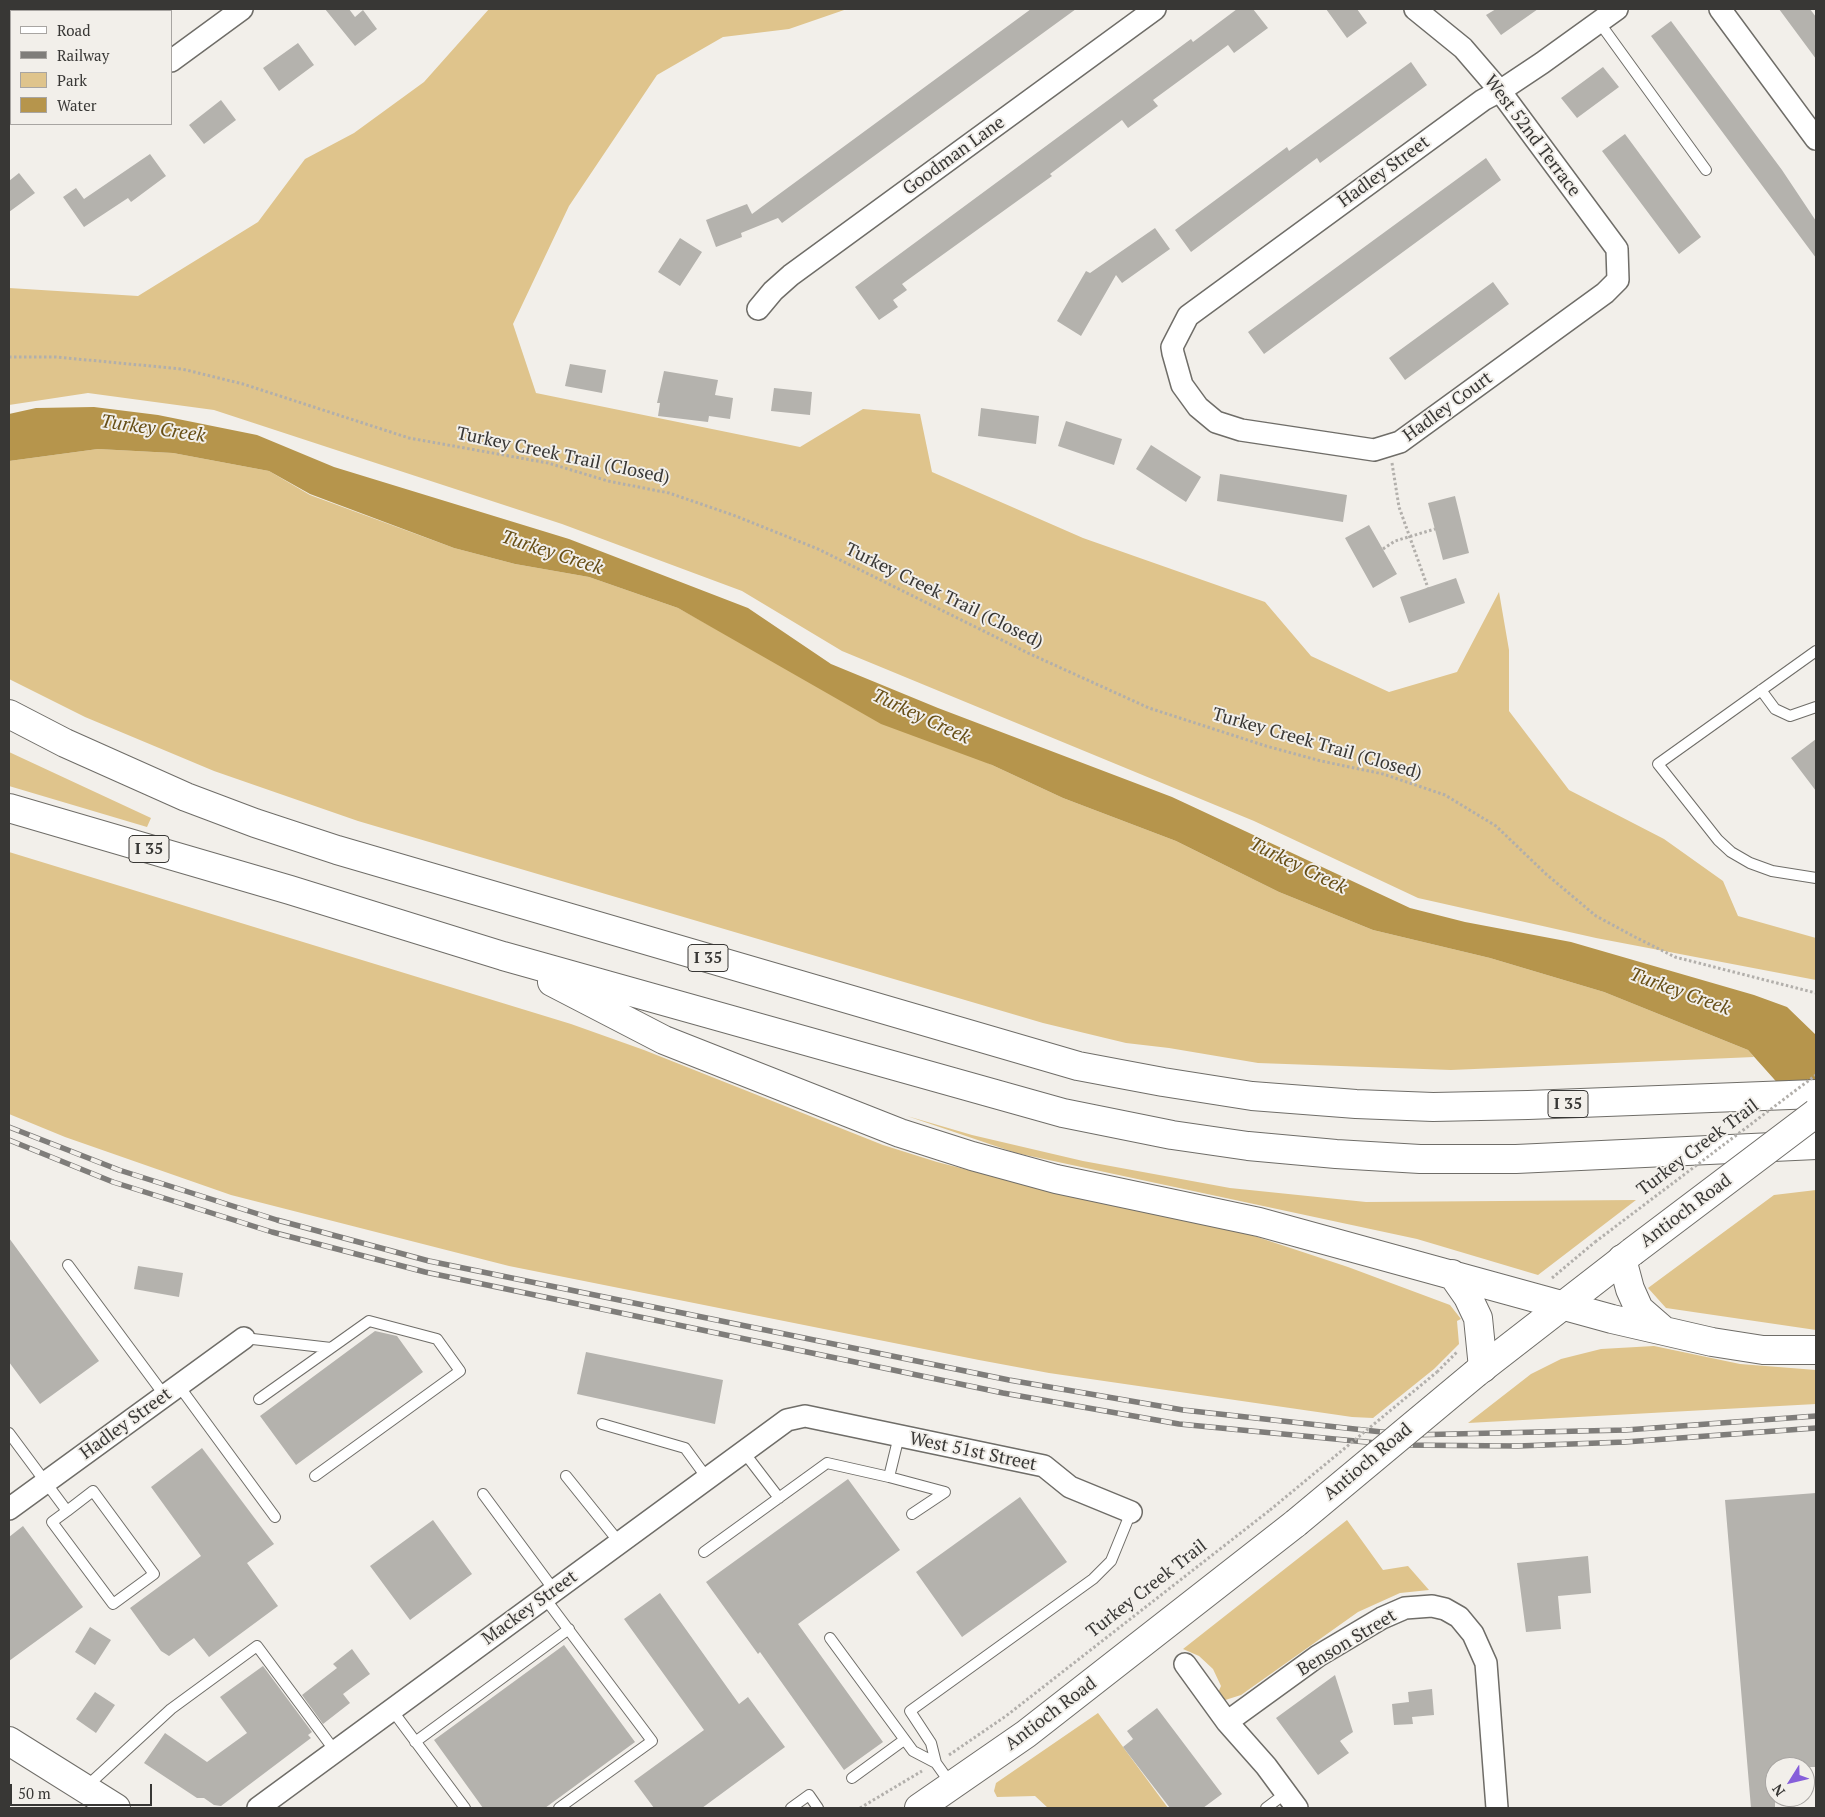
<!DOCTYPE html>
<html>
<head>
<meta charset="utf-8">
<style>
  body { margin:0 }
  #map { position:relative; width:1825px; height:1817px; overflow:hidden; background:#f2efea; font-family:"PT Serif",serif }
  canvas { display:block }
  .frame { position:absolute; inset:0; border:10px solid #383735; pointer-events:none }
  .legend { position:absolute; left:10px; top:10px; width:162px; height:115px; box-sizing:border-box; background:#f2efea; border:1px solid #a8a5a2; margin:0; padding:6px 9px; list-style:none; font-size:15px; color:#383735 }
  .legend li { display:flex; align-items:center; gap:10px; height:25px }
  .legend b { width:25px; border:1px solid #a8a5a2 }
  .north { position:absolute; left:1765px; top:1757px; width:50px; height:50px; box-sizing:border-box; background:#f2efea; border:1px solid #a8a5a2; border-radius:50%; rotate:234deg; font-size:14px; font-weight:700; line-height:20px; text-align:center; color:#383735 }
  .north::after { content:''; display:block; margin:auto; width:18px; height:22px; background:#865fda; clip-path:polygon(50% 0,100% 100%,50% 72%,0 100%) }
  .scale { position:absolute; left:10px; top:1784px; width:142px; height:22px; box-sizing:border-box; border:2px solid #383735; border-top:0; padding-left:6px; font-size:15px; line-height:18px; white-space:nowrap; color:#383735; -webkit-text-stroke:4px #f2efea; paint-order:stroke }
</style>
</head>
<body>
<div id="map">
<canvas width="1825" height="1817"></canvas>
<div class="frame"></div>
<ul class="legend">
<li><b style="height:6px;background:#fff"></b>Road</li>
<li><b style="height:6px;background:#7f7d7a"></b>Railway</li>
<li><b style="height:14px;background:#dfc48c"></b>Park</li>
<li><b style="height:14px;background:#b6954c"></b>Water</li>
</ul>
<div class="north">N</div>
<div class="scale">50 m</div>
</div>
<script>
const context = document.querySelector('canvas').getContext('2d');
context.lineJoin = 'round';
function fill(path, color) { context.fillStyle = color; context.fill(path, 'evenodd'); }
const poly = rows => new Path2D(rows.map(r => 'M' + r).join(''));
function stroke(path, color, width, dash) { context.strokeStyle = color; context.lineWidth = width; context.lineCap = dash ? 'butt' : 'round'; context.setLineDash(dash || []); context.stroke(path); }
function write(font, color, halo, rows, align = 'center') {
  context.font = font + ' "PT Serif",serif'; context.lineWidth = 4; context.setLineDash([]); context.textBaseline = 'middle'; context.strokeStyle = halo; context.fillStyle = color; for (const [text, x, y, turn = 0] of rows) {
    context.save(); context.translate(x, y); context.rotate((+turn || 0) * Math.PI / 180); context.textAlign = isNaN(turn) ? turn : align; if (halo) context.strokeText(text, 0, 0); context.fillText(text, 0, 0); context.restore();
  }
}
const green = poly([
  [489,9,847,9,789,29,723,37,657,75,569,206,513,324,536,393,800,447,863,409,920,414,932,472,1083,538,1265,602,1311,656,1389,692,1457,672,1499,592,1509,650,1509,711,1569,790,1664,839,1723,881,1738,916,1816,938,1816,980,1596,938,1418,898,1254,821,842,651,742,591,562,524,214,410,88,393,9,405,9,288,138,296,258,222,305,159,354,133,424,82],
  [98,449,173,453,269,471,310,495,454,548,515,564,589,577,678,608,738,641,992,765,1063,798,1176,841,1279,892,1373,930,1490,958,1604,992,1748,1050,1754,1057,1451,1070,1258,1063,1169,1048,1126,1043,1043,1023,358,821,214,771,85,717,9,679,9,461],
  [9,752,151,818,147,827,9,786],
  [9,852,571,1024,644,1050,883,1145,937,1162,1015,1182,1236,1230,1348,1267,1450,1305,1461,1319,1457,1321,1459,1344,1434,1369,1373,1418,1352,1417,1049,1373,979,1360,509,1266,231,1195,65,1137,9,1114],
  [907,1116,972,1135,1083,1161,1230,1188,1366,1202,1636,1200,1538,1275,1417,1239,1016,1153],
  [1816,1190,1816,1330,1666,1308,1648,1288,1774,1195],
  [1654,1346,1740,1364,1816,1370,1816,1404,1468,1423,1531,1374,1561,1359,1601,1349],
  [1347,1520,1383,1570,1408,1566,1429,1590,1400,1593,1358,1612,1241,1695,1219,1702,1217,1695,1221,1686,1213,1669,1199,1656,1183,1649],
  [1098,1713,1168,1808,1048,1808,1035,1796,997,1797,994,1791,996,1783]
]);
const water = poly([
  [94,407,158,415,257,435,334,467,569,539,748,608,831,664,938,708,1172,797,1410,908,1465,922,1571,942,1754,995,1787,1007,1816,1035,1816,1126,1748,1050,1604,992,1490,958,1373,930,1279,892,1176,841,1063,798,992,765,881,724,678,608,589,577,515,564,454,548,310,494,269,471,173,453,98,449,9,461,9,414,36,408]
]);
const building = poly([
  [325,9,349,9,355,17,363,10,377,29,355,46],
  [1031,9,1076,9,782,223,778,218,741,233,742,237,716,247,706,220,747,204,752,214],
  [1237,9,1253,9,1268,28,1234,53,1228,45,1153,100,1158,106,1128,128,1122,120,1050,174,1052,176,902,284,907,290,893,300,898,307,879,320,855,287,1191,39,1193,42],
  [1326,9,1357,9,1367,23,1347,38],
  [1496,9,1538,9,1501,35,1486,15],
  [1779,9,1810,9,1816,17,1816,59],
  [1671,21,1782,170,1816,221,1816,258,1651,36],
  [298,43,314,65,279,91,263,68],
  [1411,62,1427,85,1320,163,1317,158,1191,252,1175,230,1287,147,1289,151],
  [1603,67,1619,87,1577,118,1561,98],
  [221,100,236,120,204,144,189,125],
  [1625,134,1701,237,1679,254,1602,151],
  [150,154,166,176,131,202,128,198,84,227,63,197,76,188,84,199],
  [1486,158,1501,180,1264,354,1248,332],
  [19,173,35,193,9,212,9,181],
  [1155,228,1170,249,1122,283,1116,275,1081,336,1057,321,1086,271,1090,273],
  [680,238,702,252,680,286,658,272],
  [1493,282,1509,304,1405,380,1389,358],
  [570,364,606,370,602,393,565,386],
  [664,371,718,380,715,395,733,398,730,419,709,416,708,422,658,416,660,403,657,403],
  [774,388,812,392,810,415,771,411],
  [981,408,1039,416,1036,444,978,436],
  [1066,421,1122,439,1114,465,1058,446],
  [1151,445,1201,477,1186,502,1136,469],
  [1220,474,1347,495,1343,522,1217,501],
  [1455,496,1469,553,1443,560,1428,503],
  [1369,525,1397,574,1373,588,1345,538],
  [1456,578,1465,603,1409,623,1400,597],
  [1816,739,1816,791,1791,758],
  [9,1238,99,1361,40,1404,9,1362],
  [138,1266,183,1273,179,1297,134,1289],
  [375,1331,397,1336,423,1372,296,1465,260,1416],
  [586,1352,723,1380,715,1424,577,1394],
  [202,1448,274,1544,247,1563,278,1606,209,1657,194,1638,169,1656,161,1651,130,1608,201,1556,151,1487],
  [848,1479,900,1550,798,1624,883,1742,844,1770,760,1652,758,1654,706,1582],
  [1816,1493,1816,1767,1775,1767,1775,1808,1751,1808,1725,1500],
  [1020,1497,1067,1562,962,1637,916,1572],
  [433,1520,472,1574,410,1620,370,1566],
  [23,1526,83,1607,9,1661,9,1537],
  [1588,1556,1591,1593,1558,1596,1561,1629,1526,1632,1517,1563],
  [660,1593,739,1704,748,1697,785,1747,702,1808,654,1808,634,1781,704,1730,624,1619],
  [90,1627,111,1640,95,1665,75,1652],
  [564,1645,635,1742,545,1808,483,1808,434,1740],
  [352,1649,370,1674,343,1694,350,1703,323,1724,302,1695,337,1668,333,1664],
  [263,1666,312,1732,308,1735,311,1738,221,1806,214,1805,204,1798,197,1798,144,1763,165,1733,207,1762,247,1733,220,1697],
  [1335,1675,1353,1732,1340,1741,1349,1753,1318,1775,1276,1718],
  [1432,1689,1434,1715,1412,1717,1413,1724,1394,1725,1392,1704,1409,1702,1408,1692],
  [95,1692,115,1705,96,1733,76,1719],
  [1157,1708,1222,1794,1203,1808,1170,1808,1123,1747,1133,1739,1127,1731]
]);
const path = poly([
  [9,357,56,357,182,369,243,384,409,438,548,463,608,481,669,493,733,515,818,549,1028,653,1149,708,1266,746,1321,761,1383,774,1445,795,1496,826,1546,874,1596,916,1635,937,1675,957,1816,993],
  [1392,463,1399,507,1428,588],
  [1383,549,1395,541,1435,529],
  [1552,1278,1595,1242],
  [1437,1372,1458,1351],
  [949,1755,1006,1716,1270,1510],
  [860,1808,922,1771]
]);
const service = poly([
  [1599,22,1706,170],
  [1816,651,1658,764,1718,840,1731,852,1750,863,1772,871,1816,878],
  [1761,690,1775,709,1790,716,1816,707],
  [68,1265,165,1396],
  [244,1338,331,1348,259,1399],
  [179,1386,275,1517],
  [602,1424,685,1448,707,1478],
  [9,1433,67,1511,52,1522,113,1604,154,1574,93,1491,67,1511],
  [899,1436,889,1477,945,1492,912,1514],
  [743,1451,779,1498],
  [315,1476,460,1371,437,1339,369,1321,331,1348],
  [566,1476,619,1542],
  [483,1494,554,1590],
  [704,1552,827,1463,889,1477],
  [544,1597,652,1741,559,1808],
  [830,1638,913,1751,936,1763],
  [392,1710,465,1808],
  [415,1742,569,1629],
  [852,1778,904,1740],
  [951,1784,936,1763,931,1743,910,1711,1093,1579,1111,1561,1131,1512],
  [86,1787,171,1709,257,1646,335,1751],
  [791,1808,809,1795,818,1808],
  [1266,1808,1286,1793]
]);
const minor = poly([
  [1415,9,1463,48,1500,91,1617,249,1618,280,1605,293,1400,442,1374,450,1241,430,1216,422,1198,407,1182,385,1173,353,1172,347,1188,316,1483,100,1500,91,1542,63,1617,9],
  [1720,9,1816,139],
  [171,61,242,9],
  [9,94,11,97],
  [758,309,773,291,791,275,1155,9],
  [9,1509,244,1338],
  [1185,1664,1227,1722,1266,1766,1297,1808],
  [1227,1722,1318,1656,1382,1618,1405,1608,1432,1606,1445,1609,1459,1617,1473,1634,1486,1663,1497,1808],
  [258,1808,787,1420,805,1416,1044,1466,1070,1487,1131,1512]
]);
const secondary = poly([
  [1476,1373,1632,1252],
  [9,1741,116,1808],
  [919,1808,1026,1734,1296,1523]
]);
const motorway = poly([
  [9,714,65,743,186,797,255,823,337,850,1078,1066,1163,1082,1252,1096,1356,1104,1433,1107,1528,1105,1816,1094],
  [9,808,290,890,503,956,1063,1113,1172,1135,1248,1146,1336,1154,1420,1159,1516,1159,1816,1145],
  [552,982,664,1040,900,1133,972,1156,1056,1179,1259,1222,1612,1319,1712,1342,1763,1350,1816,1350],
  [1622,1259,1630,1289,1639,1309,1662,1329],
  [1452,1274,1468,1297,1478,1318,1483,1368]
]);
const rail = poly([
  [9,1127,119,1170,277,1220,429,1261,1009,1380,1183,1410,1409,1435,1626,1430,1816,1416],
  [9,1140,113,1182,272,1232,425,1272,1003,1393,1179,1424,1397,1445,1518,1446,1625,1442,1816,1428]
]);
const pathBridge = poly([
  [1595,1242,1816,1075],
  [1270,1510,1437,1372]
]);
const secondaryBridge = poly([
  [1632,1252,1816,1113],
  [1296,1523,1476,1373]
]);
const shields = [
  [149,849,40],
  [708,958,40],
  [1568,1104,40]
];
const shieldNames = [
  ["I 35",149,849],
  ["I 35",708,958],
  ["I 35",1568,1104]
];
const streetNames = [
  ["West 52nd Terrace",1532,136,53],
  ["Goodman Lane",954,156,-36],
  ["Hadley Street",1384,172,-36],
  ["Hadley Court",1448,407,-36],
  ["Turkey Creek Trail (Closed)",563,456,12],
  ["Turkey Creek Trail (Closed)",944,596,26],
  ["Turkey Creek Trail (Closed)",1317,744,16],
  ["Turkey Creek Trail",1698,1148,-37],
  ["Antioch Road",1686,1211,-37],
  ["Hadley Street",126,1424,-36],
  ["West 51st Street",973,1452,12],
  ["Antioch Road",1368,1462,-40],
  ["Turkey Creek Trail",1147,1589,-38],
  ["Mackey Street",530,1608,-36],
  ["Benson Street",1347,1643,-31],
  ["Antioch Road",1051,1714,-37]
];
const waterNames = [
  ["Turkey Creek",153,429,8],
  ["Turkey Creek",552,553,18],
  ["Turkey Creek",921,717,25],
  ["Turkey Creek",1298,866,26],
  ["Turkey Creek",1680,992,20]
];
fill(green, '#dfc48c');
fill(water, '#b6954c');
fill(building, '#b4b2ad');
stroke(service, '#6f6d68', 12);
stroke(minor, '#6f6d68', 24);
stroke(secondary, '#6f6d68', 30);
stroke(motorway, '#6f6d68', 30);
stroke(path, '#b2afab', 3, [2.5, 2.5]);
stroke(service, '#fff', 10);
stroke(minor, '#fff', 21);
stroke(secondary, '#fff', 28);
stroke(motorway, '#fff', 28);
stroke(rail, '#7f7d7a', 5.5);
stroke(rail, '#f2efea', 4, [11]);
stroke(secondaryBridge, '#6f6d68', 30, []);
stroke(pathBridge, '#b2afab', 3, [2.5, 2.5]);
stroke(secondaryBridge, '#fff', 28);
for (const [x, y, w] of shields) { const box = new Path2D(); box.roundRect(x - w / 2, y - 13.5, w, 27, 4); context.fillStyle = '#f2efea'; context.fill(box); stroke(box, '#383735', 1); }
write('bold 16px', '#383735', null, shieldNames);
write('18px', '#383735', '#f2efea', streetNames);
write('italic 19px', '#664e16', '#f2efea', waterNames);
</script>
</body>
</html>
